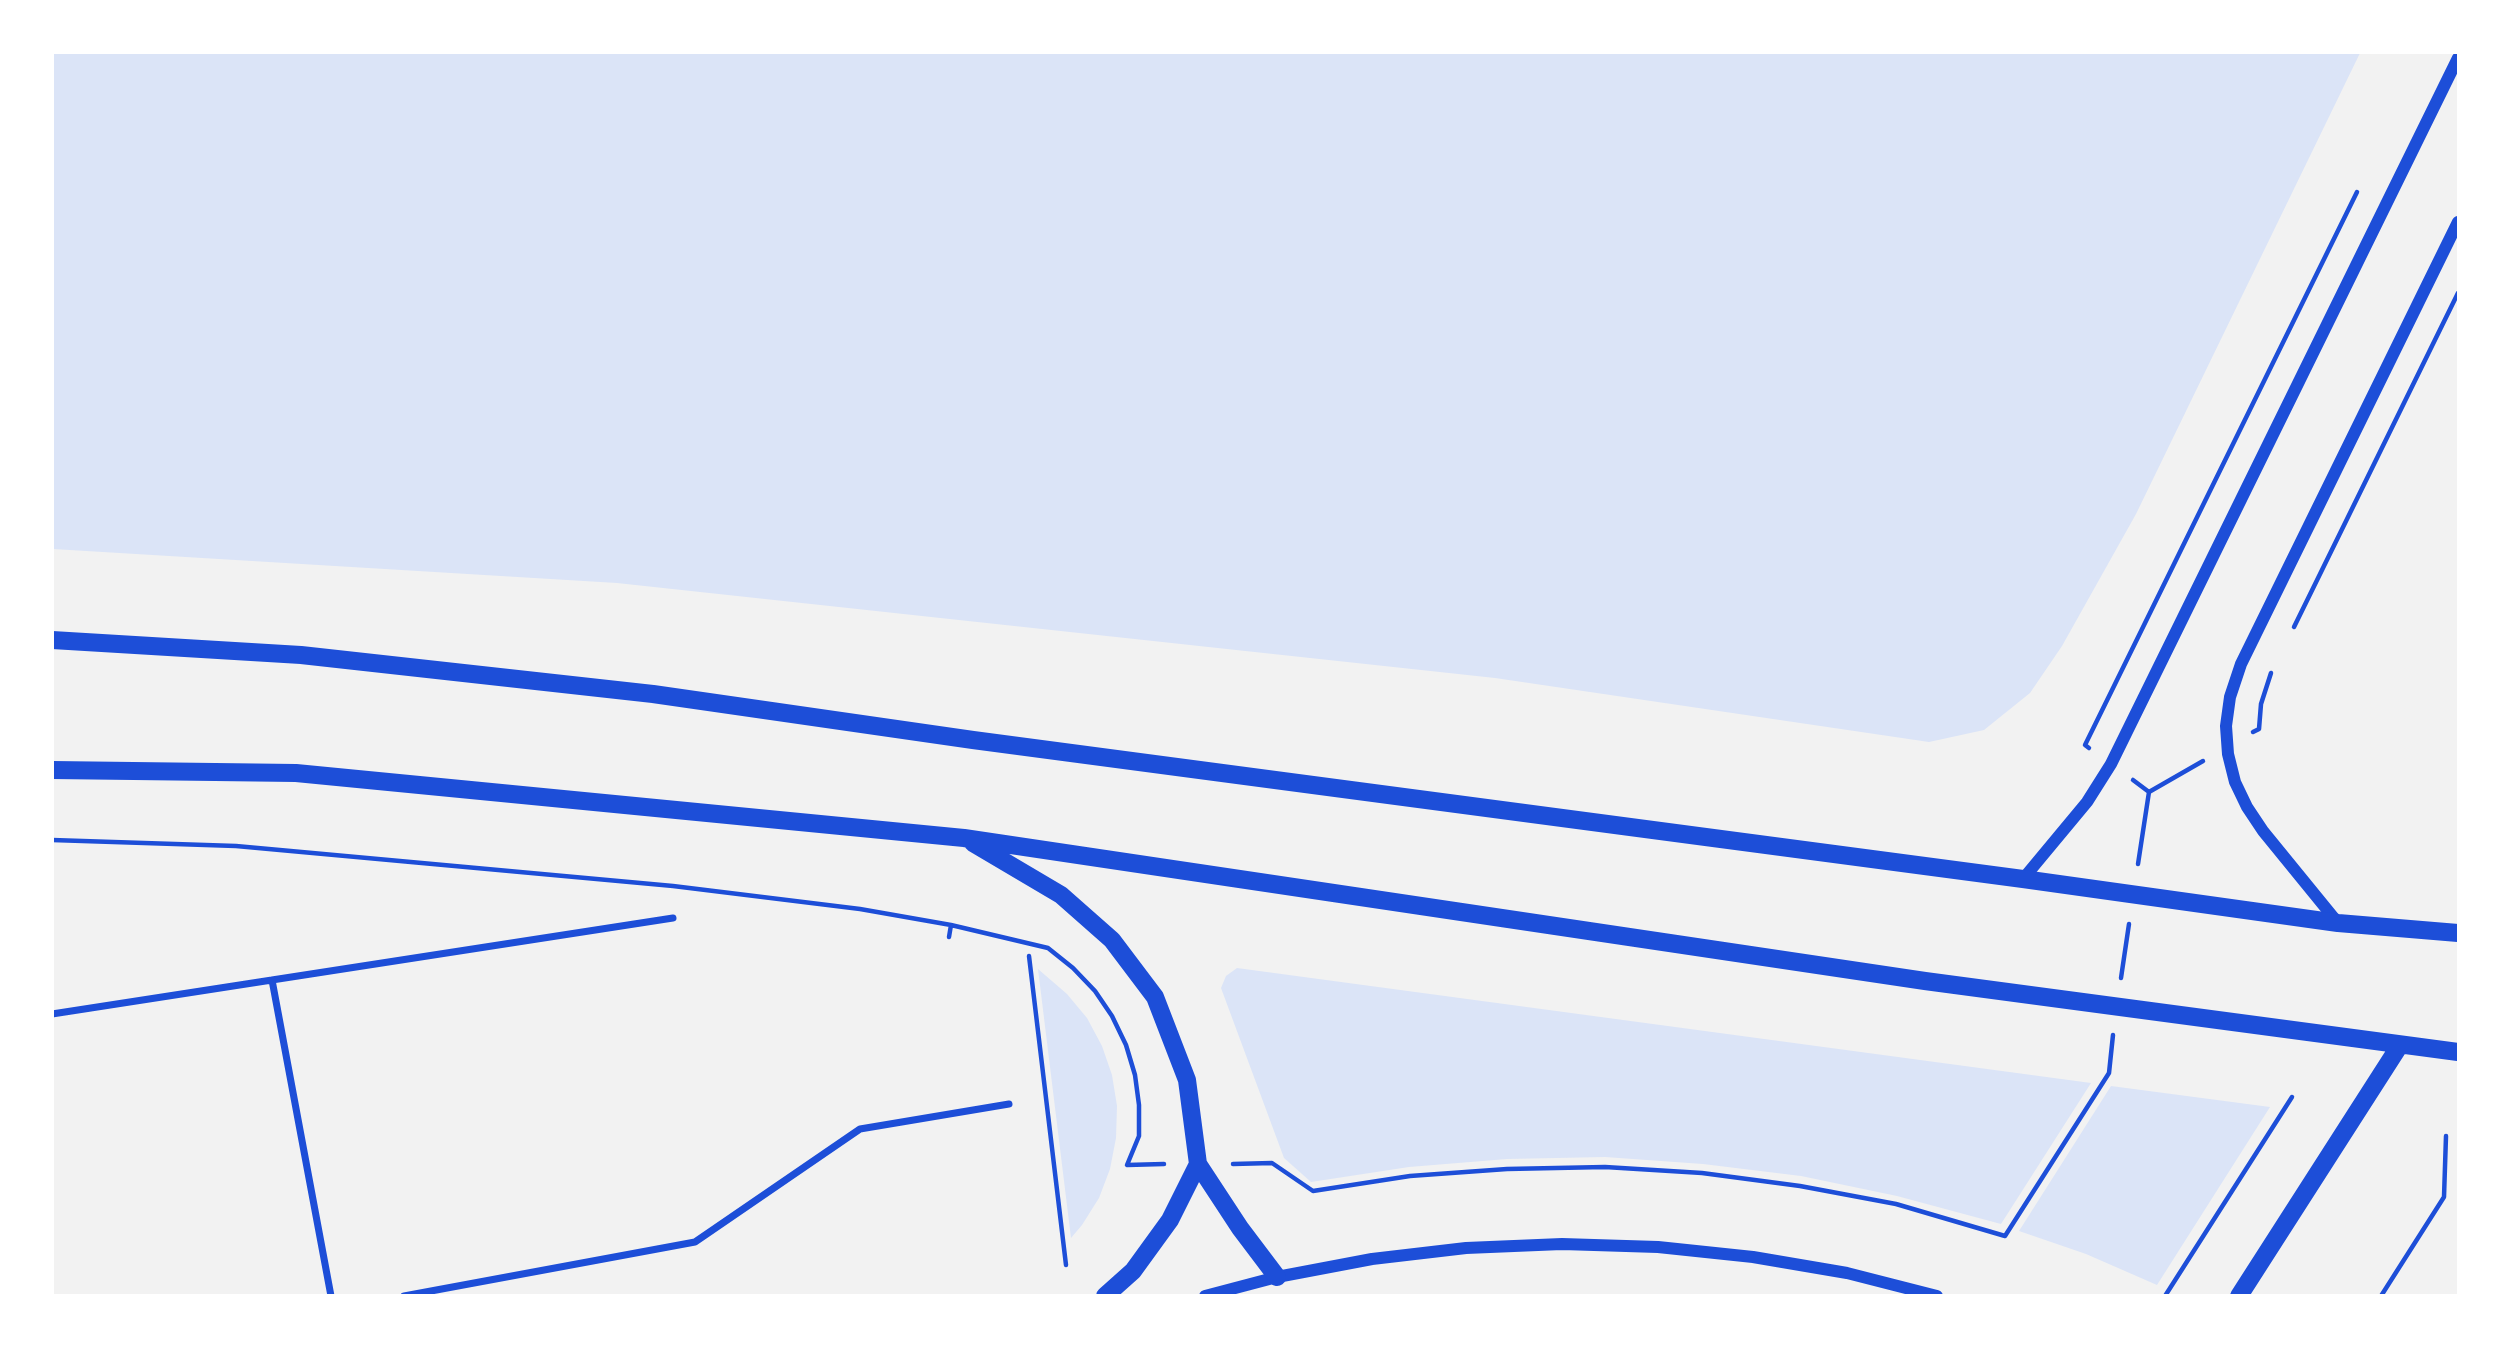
<!DOCTYPE html>
<html>
<head>
<meta charset="utf-8">
<style>
  body { margin:0 }
  #map { position:relative; width:2511px; height:1348px; overflow:hidden; background:#f2f2f2; font-family:"PT Sans Narrow",sans-serif }
  canvas { display:block }
  .frame { position:absolute; inset:0; border:54px solid #fff; pointer-events:none }
</style>
</head>
<body>
<div id="map">
<canvas width="2511" height="1348"></canvas>
<div class="frame"></div>
</div>
<script>
const context = document.querySelector('canvas').getContext('2d');
context.lineJoin = 'round';
function fill(path, color) { context.fillStyle = color; context.fill(path, 'evenodd'); }
const poly = rows => new Path2D(rows.map(r => 'M' + r).join(''));
function stroke(path, color, width, dash) { context.strokeStyle = color; context.lineWidth = width; context.lineCap = dash ? 'butt' : 'round'; context.setLineDash(dash || []); context.stroke(path); }
const green = poly([
  [52,53,53,52,2360,53,2136,514,2062,646,2030,693,1984,730,1929,742,1495,678,617,583,53,549],
  [1237,968,2091,1083,2001,1224,1897,1196,1801,1176,1703,1164,1605,1157,1507,1159,1409,1167,1311,1182,1284,1158,1221,988,1226,976],
  [1038,969,1067,994,1087,1018,1102,1046,1112,1075,1117,1106,1116,1138,1110,1169,1099,1198,1082,1225,1071,1238],
  [2111,1086,2270,1107,2157,1285,2086,1254,2019,1231]
]);
const path = poly([
  [2294,627,2458,293],
  [2253,732,2259,729,2261,704,2271,673],
  [2089,748,2085,745,2357,192],
  [2133,780,2149,792],
  [2149,792,2203,761],
  [52,840,236,846,673,886,860,909,951,925,1048,948,1073,968,1095,991,1112,1016,1126,1045,1135,1075,1139,1105,1139,1136,1127,1165,1164,1164],
  [2138,864,2149,792],
  [949,937,951,925],
  [1029,956,1066,1265],
  [2121,978,2129,924],
  [1233,1164,1272,1163,1313,1191,1410,1176,1507,1169,1605,1167,1702,1173,1800,1186,1896,1204,2005,1236,2109,1073,2113,1035],
  [2165,1296,2292,1097],
  [2381,1296,2444,1197,2446,1136]
]);
const minor = poly([
  [272,980,331,1296],
  [52,1014,673,918],
  [404,1296,695,1242,860,1129,1009,1104]
]);
const tertiary = poly([
  [2023,879,2087,802,2111,764,2458,58],
  [2338,923,2263,831,2247,807,2235,782,2228,754,2226,726,2230,697,2241,664,2458,222],
  [1205,1296,1277,1277,1372,1259,1466,1248,1562,1244,1658,1247,1753,1257,1847,1273,1937,1296]
]);
const primary = poly([
  [52,640,301,655,653,694,973,740,2023,879,2338,923,2458,933],
  [52,770,296,773,964,838,1925,981,2458,1052],
  [973,843,1061,895,1112,940,1155,997,1187,1080,1198,1164,1240,1228,1277,1277],
  [1105,1296,1133,1271,1170,1220,1198,1164],
  [2239,1296,2400,1045]
]);
fill(green, '#dbe4f7');
stroke(path, '#1d4ed8', 4.5);
stroke(minor, '#1d4ed8', 7);
stroke(tertiary, '#1d4ed8', 12);
stroke(primary, '#1d4ed8', 18);
</script>
</body>
</html>
